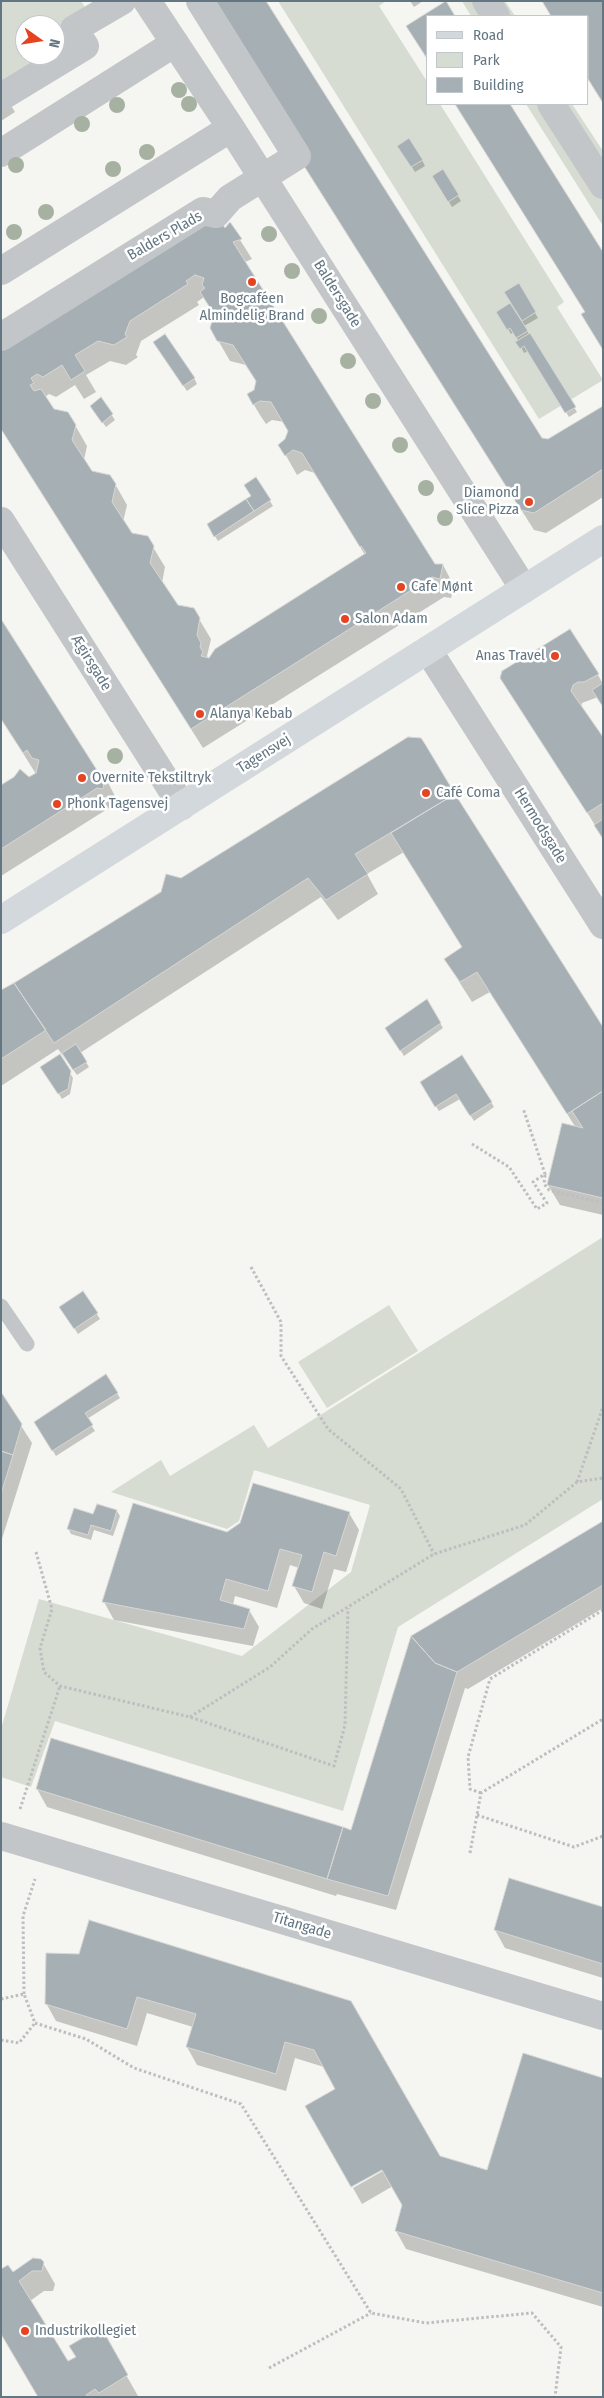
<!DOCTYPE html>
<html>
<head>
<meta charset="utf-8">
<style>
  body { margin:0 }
  #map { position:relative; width:604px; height:2398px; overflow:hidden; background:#f5f5f1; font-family:"Fira Sans Condensed",sans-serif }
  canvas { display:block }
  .frame { position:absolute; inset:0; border:2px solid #637682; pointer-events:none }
  .legend { position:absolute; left:426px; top:15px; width:162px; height:90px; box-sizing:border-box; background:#fff; border:1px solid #c1c8cd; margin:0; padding:6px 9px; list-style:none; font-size:15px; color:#637682 }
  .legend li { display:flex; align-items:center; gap:10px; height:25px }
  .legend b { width:25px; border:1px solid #c1c8cd }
  .north { position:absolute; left:15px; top:15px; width:50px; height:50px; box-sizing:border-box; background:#fff; border:1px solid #c1c8cd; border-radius:50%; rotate:103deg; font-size:14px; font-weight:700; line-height:20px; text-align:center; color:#637682 }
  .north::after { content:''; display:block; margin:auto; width:18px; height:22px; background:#e64320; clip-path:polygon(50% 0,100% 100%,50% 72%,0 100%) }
</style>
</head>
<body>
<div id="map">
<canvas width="604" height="2398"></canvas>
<div class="frame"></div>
<ul class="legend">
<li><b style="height:6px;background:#d3d8dc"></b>Road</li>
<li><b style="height:14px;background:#d6dcd2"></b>Park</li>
<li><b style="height:14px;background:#a6afb4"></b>Building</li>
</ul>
<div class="north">N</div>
</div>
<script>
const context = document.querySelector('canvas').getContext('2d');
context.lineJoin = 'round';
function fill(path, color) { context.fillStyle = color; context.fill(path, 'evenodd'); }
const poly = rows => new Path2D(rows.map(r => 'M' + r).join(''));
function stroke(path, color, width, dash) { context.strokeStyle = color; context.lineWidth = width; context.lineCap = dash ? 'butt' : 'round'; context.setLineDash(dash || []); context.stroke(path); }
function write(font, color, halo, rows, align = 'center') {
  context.font = font + ' "Fira Sans Condensed",sans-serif'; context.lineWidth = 5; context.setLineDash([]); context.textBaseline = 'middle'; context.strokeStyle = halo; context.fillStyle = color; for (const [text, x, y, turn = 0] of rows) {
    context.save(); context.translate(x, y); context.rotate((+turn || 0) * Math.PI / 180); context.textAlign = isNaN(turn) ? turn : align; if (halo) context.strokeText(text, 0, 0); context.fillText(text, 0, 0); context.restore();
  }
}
const green = poly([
  [1,1,81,1,92,18,85,46,1,86],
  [25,25,55,25,55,55,25,55],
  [278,1,386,1,379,6,428,83,428,104,440,104,564,302,557,307,603,380,539,419],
  [462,1,505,1,515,16,471,16],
  [526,104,572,104,603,151,603,226],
  [603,1237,603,1499,398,1627,343,1811,55,1721,31,1787,1,1777,1,1729,39,1599,242,1656,351,1572,370,1505,254,1470,239,1521,227,1529,111,1492,161,1460,170,1476,254,1425,268,1448],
  [389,1305,418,1351,327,1408,298,1362]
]);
const shadow = poly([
  [201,1,541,439,548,440,603,407,603,497,546,533,534,530],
  [410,1,423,1,414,7],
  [542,1,603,1,596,92,588,77,588,16,552,16],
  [1,89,15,112,1,121],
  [455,104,509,104,603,254,586,313],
  [402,151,422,160,425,166,415,172],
  [443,171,461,201,452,207,434,176],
  [230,224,252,259,245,262,435,565,443,565,454,586,451,598,444,597,203,748,1,428,1,338,224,230],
  [204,297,215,315,211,328,230,361,246,365,257,382,255,390,248,395,260,415,266,424,272,420,284,422,289,431,286,440,280,445,297,475,305,470,315,473,365,555,209,660,207,656,211,639,193,609,177,606,162,583,165,567,147,537,131,534,123,522,127,505,115,484,92,472,84,460,87,446,75,425,53,410,45,397,49,394,56,397,75,385,84,399,96,392,86,375,110,361,126,365,138,357,136,355,141,341,199,305,197,302],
  [518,285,538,318,524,326,577,412,569,417,528,351,524,353,514,332,511,334,498,312,512,303],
  [158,348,194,378,197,384,187,391],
  [101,399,115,420,106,427,95,411],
  [256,479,273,506,218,541,208,525,252,497],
  [598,675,603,684,598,697,582,703,581,708,603,740,603,838,517,700],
  [1,718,105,777,116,798,114,809,109,808,1,876,1,787,36,774],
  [420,740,603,1031,603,1215,560,1205,548,1185,576,1128,490,992,472,1002,458,980,446,960,463,948,404,852,367,874,378,894,338,920,321,897,80,1053,89,1067,77,1075,58,1049,1,1086,1,992,181,879],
  [427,1001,443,1028,404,1056,387,1028],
  [60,1056,73,1078,70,1094,62,1099,42,1067],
  [421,1083,491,1102,494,1107,474,1121,460,1099,439,1111],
  [83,1293,100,1319,78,1334,61,1307],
  [106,1376,120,1398,87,1419,95,1431,56,1456,36,1422],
  [1,1394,32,1443,1,1542],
  [117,1511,120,1516,113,1536,94,1530,91,1540,71,1534,68,1528,94,1515],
  [349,1513,359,1530,346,1572,334,1569,322,1609,304,1603,294,1586,299,1568,290,1565,277,1608,235,1596,233,1605,249,1610,259,1627,253,1646,114,1620,104,1602,227,1533],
  [603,1522,603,1608,468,1689,465,1688,396,1910,337,1894,336,1896,47,1807,37,1789,352,1831,412,1637],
  [603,1908,603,1978,505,1948,495,1930],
  [47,1954,350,2002,439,2157,488,2172,603,2079,603,2307,406,2249,396,2231,404,2205,393,2186,362,2204,353,2188,388,2168,324,2067,295,2058,286,2091,197,2065,187,2047,193,2027,147,2013,137,2046,56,2021,46,2003],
  [43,2263,55,2284,53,2291,44,2291,30,2301,67,2363,77,2357,100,2329,138,2396,39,2397,12,2274]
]);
const building = poly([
  [200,1,266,1,542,438,548,439,603,406,603,469,534,513,521,510,200,1],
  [446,1,455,16,428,16,428,60,406,26,446,1],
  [542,1,603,1,603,103,588,79,588,16,551,16,542,1],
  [74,29,82,41,37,71,30,59,36,55,55,55,55,42,74,29],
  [455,104,510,104,603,252,603,350,581,314,585,312,455,104],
  [409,138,423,160,411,167,397,146,409,138],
  [443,169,459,195,448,202,432,176,443,169],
  [216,214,225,228,230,222,242,239,233,242,435,564,443,564,440,579,432,577,191,729,1,429,1,337,216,214],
  [195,275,204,278,202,285,205,288,200,292,214,314,210,328,217,341,233,345,256,381,254,390,247,394,253,405,260,401,271,402,288,431,285,439,278,445,285,456,293,450,302,453,360,547,361,546,366,553,215,649,209,658,201,656,203,652,200,647,201,643,197,635,200,618,194,608,178,605,150,563,154,546,148,536,132,533,112,502,116,484,110,475,92,471,72,440,76,425,68,412,54,409,41,389,34,391,30,385,34,383,31,378,37,374,43,377,62,365,71,380,85,371,75,355,98,341,114,345,127,337,125,334,130,321,188,284,186,281,195,275],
  [519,283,536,312,522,321,504,292,519,283],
  [510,303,528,331,516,338,510,328,507,330,496,312,510,303],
  [530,333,576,407,565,413,524,346,520,349,515,342,530,333],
  [165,334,195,378,183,386,153,342,165,334],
  [101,397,113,414,102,423,90,406,101,397],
  [256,477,271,500,254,511,246,499,251,496,244,485,256,477],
  [246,499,254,511,214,537,207,524,246,499],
  [1,619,100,775,105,776,103,789,97,788,1,849,1,785,14,777,20,769,29,777,36,773,39,760,32,758,27,750,23,753,1,719,1,619],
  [570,629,599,674,584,682,578,682,573,685,571,691,603,737,603,803,587,813,500,678,502,671,570,629],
  [603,683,603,707,592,690,603,683],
  [408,737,421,738,425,744,455,794,355,854,368,874,326,900,308,878,54,1043,14,983,161,892,166,874,181,878,408,737],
  [455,794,603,1027,603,1091,567,1114,477,972,460,982,444,959,462,947,391,833,455,794],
  [603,819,603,839,594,825,603,819],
  [14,983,46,1030,1,1059,1,990,14,983],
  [427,999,441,1023,400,1051,385,1028,427,999],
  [76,1044,87,1062,73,1070,62,1053,76,1044],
  [60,1054,71,1071,68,1089,58,1094,40,1067,60,1054],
  [462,1055,492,1102,470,1116,456,1094,435,1107,420,1082,462,1055],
  [603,1091,603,1198,547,1185,562,1123,583,1128,572,1111,603,1091],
  [83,1291,98,1313,74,1329,59,1307,83,1291],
  [106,1374,118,1393,85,1413,93,1425,52,1451,34,1422,106,1374],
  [1,1392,22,1424,13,1455,1,1451,1,1392],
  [1,1451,13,1455,1,1494,1,1451],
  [253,1483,350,1512,336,1556,324,1552,312,1592,292,1586,302,1555,280,1549,268,1591,226,1579,220,1600,250,1609,244,1629,102,1602,133,1503,227,1532,240,1523,253,1483],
  [97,1504,117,1510,111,1531,91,1525,88,1535,67,1529,74,1508,93,1514,97,1504],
  [603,1521,603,1585,457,1672,435,1663,411,1636,603,1521],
  [411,1636,435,1663,457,1672,388,1896,327,1879,343,1827,351,1830,411,1636],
  [51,1738,343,1827,327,1879,36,1789,51,1738],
  [509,1878,603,1907,603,1964,494,1930,509,1878],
  [89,1920,351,2001,440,2156,487,2170,523,2053,603,2078,603,2293,395,2231,402,2205,382,2170,351,2187,305,2106,335,2089,314,2050,285,2042,276,2074,186,2047,196,2014,137,1997,127,2029,45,2004,46,1953,79,1954,89,1920],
  [33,2258,41,2259,44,2262,42,2271,32,2271,19,2281,68,2361,76,2357,69,2346,101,2327,128,2375,99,2393,95,2389,86,2395,87,2397,38,2397,1,2334,1,2269,8,2265,13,2272,33,2258]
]);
const path = poly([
  [472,1144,509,1167,537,1209,547,1203,533,1182,545,1174,523,1108],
  [545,1175,544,1184,549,1190,603,1203],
  [251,1267,281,1322,281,1356,328,1429,401,1489,434,1554],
  [577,1482,603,1407],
  [36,1552,52,1609,40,1648,44,1672,60,1686,190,1717,334,1766,345,1725,348,1608],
  [190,1717,270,1667,312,1629,434,1554,525,1525,577,1482,603,1478],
  [481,1793,470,1789,468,1757,490,1679,603,1610],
  [20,1809,60,1686],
  [477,1815,574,1847,603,1836],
  [470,1853,481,1793,603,1719],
  [24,1994,23,1916,35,1879],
  [1,1999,24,1994,35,2023],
  [35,2023,86,2039,134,2068,241,2104,371,2313,426,2323,532,2313,561,2347,555,2397],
  [1,2040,19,2043,35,2023],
  [269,2368,371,2313]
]);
const lane = poly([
  [1,1306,27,1344]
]);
const street = poly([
  [147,1,231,128,524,589],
  [486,1,496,16],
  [1,97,85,46,74,29,122,1],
  [551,104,603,185],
  [1,153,175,43],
  [1,271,231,128],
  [1,337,203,211,216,214,230,198,297,156,200,1],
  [1,521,182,806],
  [428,650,603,925],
  [1,1836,603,2016]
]);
const secondary = poly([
  [1,920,603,539]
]);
const trees = [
  [179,90],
  [189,104],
  [117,105],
  [82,124],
  [147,152],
  [16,165],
  [113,169],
  [46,212],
  [14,232],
  [269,234],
  [292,271],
  [319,316],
  [348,361],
  [373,401],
  [400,445],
  [426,488],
  [445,518],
  [115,756]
];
const markers = [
  [252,282,5,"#e64320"],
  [529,502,5,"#e64320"],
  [401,587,5,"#e64320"],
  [345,619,5,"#e64320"],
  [555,656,5,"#e64320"],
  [200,714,5,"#e64320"],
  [82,778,5,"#e64320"],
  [426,793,5,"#e64320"],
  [57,804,5,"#e64320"],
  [25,2331,5,"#e64320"]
];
const streetNames = [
  ["Balders Plads",165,236,-30],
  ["Baldersgade",337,294,58],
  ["Ægirsgade",91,663,58],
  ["Tagensvej",264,754,-32],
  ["Hermodsgade",540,826,58],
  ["Titangade",302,1926,17]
];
const poiNames = [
  ["Bogcaféen",252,299,"center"],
  ["Almindelig Brand",252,316,"center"],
  ["Diamond",519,493,"right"],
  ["Slice Pizza",519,510,"right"],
  ["Cafe Mønt",411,587],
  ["Salon Adam",355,619],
  ["Anas Travel",545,656,"right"],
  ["Alanya Kebab",210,714],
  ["Overnite Tekstiltryk",92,778],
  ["Café Coma",436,793],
  ["Phonk Tagensvej",67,804],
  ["Industrikollegiet",35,2331]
];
fill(green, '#d6dcd2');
fill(shadow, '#0003');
fill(building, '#a6afb4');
stroke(building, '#d6d6d3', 1);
stroke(path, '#bcbec0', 3, [2.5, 2.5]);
stroke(lane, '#c2c6c9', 15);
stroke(street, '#c2c6c9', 28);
stroke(secondary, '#d3d8dc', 28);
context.fillStyle = '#a7b1a2';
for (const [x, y] of trees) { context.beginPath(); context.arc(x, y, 8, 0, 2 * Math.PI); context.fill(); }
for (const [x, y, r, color] of markers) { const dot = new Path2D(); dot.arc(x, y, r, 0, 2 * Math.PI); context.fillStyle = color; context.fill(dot); stroke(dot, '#fff', 2); }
write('15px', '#637682', '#fff', streetNames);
write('15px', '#637682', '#fff', poiNames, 'left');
</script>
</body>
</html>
